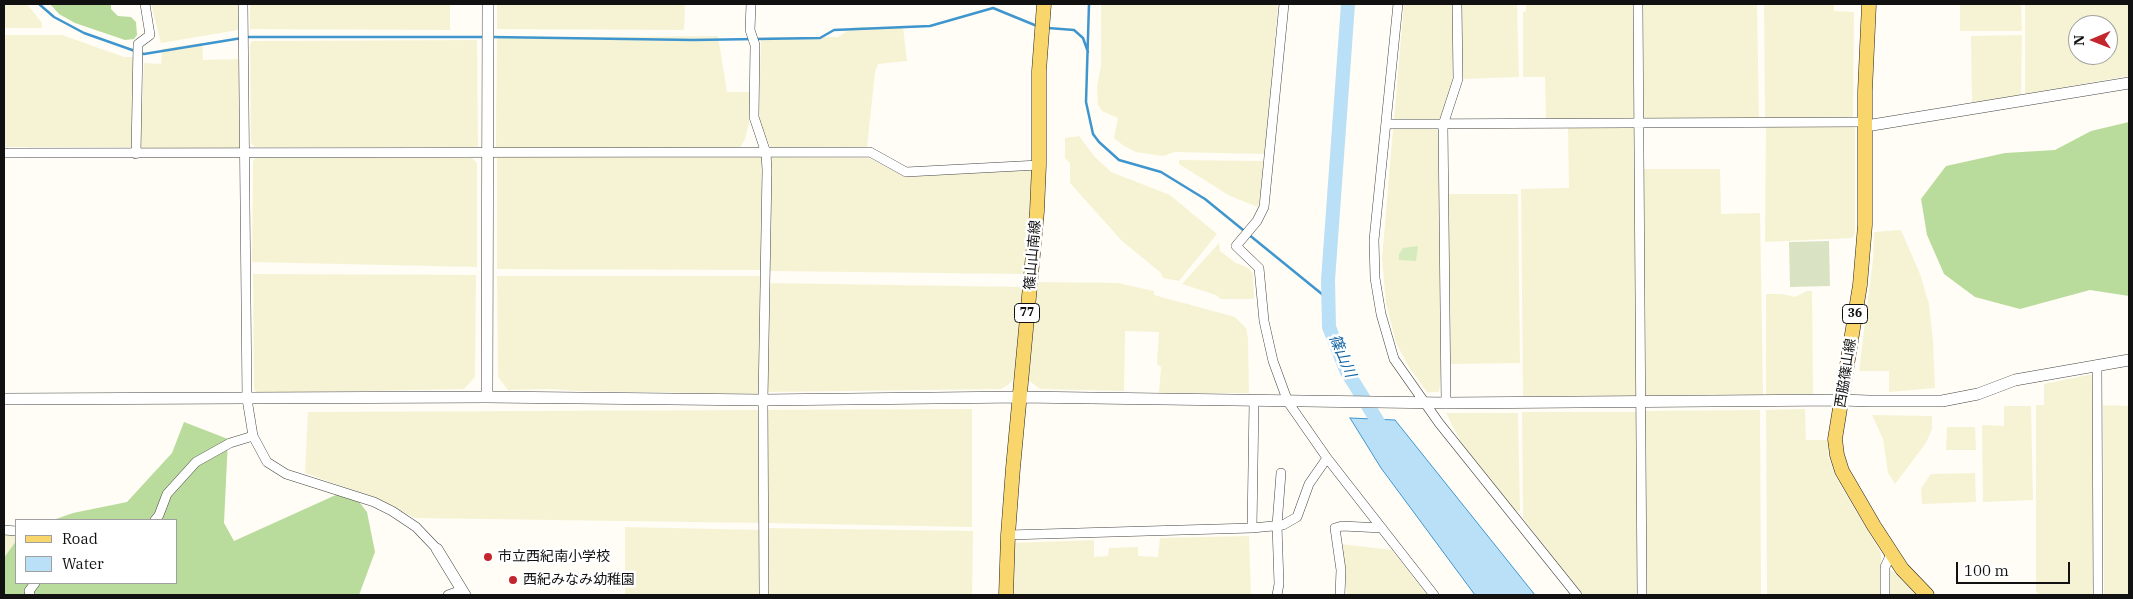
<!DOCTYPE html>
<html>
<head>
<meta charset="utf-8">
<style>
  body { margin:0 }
  #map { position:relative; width:2133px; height:599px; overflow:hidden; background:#fffdf5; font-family:"IBM Plex Serif",serif }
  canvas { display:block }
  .frame { position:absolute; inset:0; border:5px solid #111; pointer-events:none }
  .legend { position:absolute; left:15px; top:519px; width:162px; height:65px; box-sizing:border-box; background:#fff; border:1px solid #a0a0a0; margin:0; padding:6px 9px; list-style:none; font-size:15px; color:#111 }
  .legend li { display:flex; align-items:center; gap:10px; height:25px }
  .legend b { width:25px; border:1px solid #a0a0a0 }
  .north { position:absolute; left:2068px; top:15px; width:50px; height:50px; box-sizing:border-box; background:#fff; border:1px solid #a0a0a0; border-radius:50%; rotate:269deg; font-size:14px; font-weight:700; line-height:20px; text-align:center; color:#111 }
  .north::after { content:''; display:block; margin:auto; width:18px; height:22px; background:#c4262e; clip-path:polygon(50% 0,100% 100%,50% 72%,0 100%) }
  .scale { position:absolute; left:1956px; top:562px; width:114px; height:22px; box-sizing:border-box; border:2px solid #111; border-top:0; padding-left:6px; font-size:15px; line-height:18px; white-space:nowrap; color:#111; -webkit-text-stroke:4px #fff; paint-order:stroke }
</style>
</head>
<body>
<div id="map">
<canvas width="2133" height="599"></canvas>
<div class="frame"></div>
<ul class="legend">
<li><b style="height:6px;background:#f9d66b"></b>Road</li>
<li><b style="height:14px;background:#b9e0f7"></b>Water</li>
</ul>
<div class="north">N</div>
<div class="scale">100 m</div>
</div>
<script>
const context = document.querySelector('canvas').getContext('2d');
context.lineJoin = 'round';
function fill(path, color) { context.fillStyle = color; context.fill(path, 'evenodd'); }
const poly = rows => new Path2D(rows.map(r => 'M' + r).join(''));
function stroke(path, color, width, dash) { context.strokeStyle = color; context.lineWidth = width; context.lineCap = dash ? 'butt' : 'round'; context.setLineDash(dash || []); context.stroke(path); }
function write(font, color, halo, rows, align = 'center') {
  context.font = font + ' "IBM Plex Serif","Noto Sans JP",serif'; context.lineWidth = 5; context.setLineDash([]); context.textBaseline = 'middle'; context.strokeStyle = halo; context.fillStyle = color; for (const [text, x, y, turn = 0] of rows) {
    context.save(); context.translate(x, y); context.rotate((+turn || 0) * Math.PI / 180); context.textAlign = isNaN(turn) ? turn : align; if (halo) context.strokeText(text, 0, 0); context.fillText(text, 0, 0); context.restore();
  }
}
const farmland = poly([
  [4,4,27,4,42,23,42,28,4,28],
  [151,4,238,4,238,30,161,43],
  [250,4,450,4,450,30,250,29],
  [497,4,685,4,684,30,497,29],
  [1101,4,1278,4,1265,154,1175,152,1163,156,1136,152,1124,146,1114,138,1118,118,1102,111,1098,105,1097,87,1101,66],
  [1404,4,1453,4,1453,80,1440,119,1394,120],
  [1461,4,1517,4,1519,77,1462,79],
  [1526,4,1635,4,1636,119,1546,119,1545,77,1523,77,1523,12,1526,11],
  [1643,4,1757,4,1759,118,1644,120],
  [1764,4,1834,4,1834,11,1854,12,1853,117,1765,119],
  [1960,4,2021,4,2022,31,1960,31],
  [2025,4,2129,4,2129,76,2025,94],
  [2078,25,2108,25,2108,55,2078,55],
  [854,27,903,27,907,61,878,64,875,72,867,148,771,149,759,120,761,37,838,37],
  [4,35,62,35,124,57,134,57,132,147,4,147],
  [2022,35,2021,95,1972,103,1971,36],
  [718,36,727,92,750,92,749,123,745,139,740,148,496,149,497,38],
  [477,40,478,147,255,147,251,143,250,45,252,41],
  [202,43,203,60,239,59,240,148,140,148,144,63,161,64,162,49],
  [1568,127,1636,128,1637,396,1523,396,1521,189,1569,188],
  [1766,127,1855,127,1855,233,1852,238,1765,242],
  [1393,129,1441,129,1442,367,1439,392,1427,392,1409,367,1396,343,1386,303,1382,259],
  [1079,136,1095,157,1111,172,1170,195,1217,234,1179,281,1163,278,1160,272,1122,241,1070,183,1070,163,1065,158,1065,138],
  [497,156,762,157,761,270,497,269],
  [769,157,869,158,906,177,1030,169,1033,174,1023,274,770,271],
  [255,158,472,158,477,163,477,267,252,262,253,162],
  [1179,160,1263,161,1263,183,1258,207,1230,196,1179,164],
  [1644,169,1720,169,1721,214,1760,213,1763,395,1646,396],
  [1448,194,1518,194,1520,363,1450,364],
  [1901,230,1920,274,1929,304,1933,341,1935,388,1889,392,1889,371,1859,371,1873,260,1874,232],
  [1219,243,1220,251,1236,263,1249,268,1253,274,1254,299,1221,299,1216,295,1182,284],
  [253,274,476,275,475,377,464,389,257,393,254,389],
  [497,276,762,276,759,394,576,391,549,389,508,390,498,377],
  [1036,282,1118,283,1154,291,1154,295,1235,317,1246,328,1248,339,1249,393,1159,393,1161,367,1157,364,1159,332,1125,331,1124,391,1040,389,1027,379],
  [768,283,1023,287,1014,378,1008,385,1001,389,768,392],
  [1807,291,1812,291,1813,394,1766,395,1766,294,1782,294,1795,297],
  [2093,374,2096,595,2040,595,2036,592,2036,405,2044,405,2044,384],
  [2103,405,2129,406,2129,595,2104,595],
  [2004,406,2031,406,2033,500,1983,502,1982,425,2004,426],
  [972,409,972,527,767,523,768,410],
  [1805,409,1806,440,1828,440,1828,454,1835,476,1881,553,1881,595,1767,595,1766,410],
  [759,410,760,523,415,518,377,499,305,473,308,412],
  [1760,410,1761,595,1645,595,1645,411],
  [1522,412,1637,412,1639,595,1584,595,1568,578,1523,518],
  [1446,413,1518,413,1520,511,1515,511,1463,446],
  [1872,415,1932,416,1932,429,1926,443,1895,484,1888,473,1883,439],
  [1947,427,1975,427,1976,450,1946,450],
  [1975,473,1976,502,1922,504,1921,488,1931,474],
  [625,527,761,530,761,595,625,595],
  [769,528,973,531,972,595,768,595],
  [4,533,16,533,16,583,4,595],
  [1249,536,1251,595,1013,595,1014,543,1094,540,1094,557,1108,556,1109,548,1138,547,1138,556,1158,557,1160,538],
  [1341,544,1392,550,1427,595,1347,595],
  [1888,570,1891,570,1918,595,1889,595]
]);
const green = poly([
  [1417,246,1418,247,1416,261,1399,260,1399,254,1403,248]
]);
const forest = poly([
  [50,4,111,4,111,9,118,16,131,17,136,22,137,35,134,39,125,40,75,23,59,14],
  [2129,122,2129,296,2090,290,2020,309,1975,297,1944,274,1927,235,1921,199,1946,166,2005,153,2055,150,2091,131],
  [184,422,228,439,224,523,234,541,349,489,367,512,375,552,359,595,4,595,4,558,16,541,16,583,176,583,176,520,53,520,73,513,127,502,172,453]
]);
const cemetery = poly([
  [1829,241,1830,286,1790,287,1789,242]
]);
const water = poly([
  [1350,418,1395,420,1535,595,1475,595,1381,468,1350,418]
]);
const stream = poly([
  [39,4,54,17,84,33,135,51],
  [1089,4,1086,102,1093,134,1099,142,1119,160,1161,172,1205,199,1328,299],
  [1048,28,1074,30,1083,38,1088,52],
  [492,37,693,40,820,38,834,30,930,26,993,8,1037,26],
  [141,53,144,54,248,37,484,37]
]);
const river = poly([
  [1348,4,1328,280,1329,327,1346,370,1386,435]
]);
const minor = poly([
  [243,4,247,399,253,436,267,462,286,474,374,502,392,511,416,527,437,549],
  [751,4,750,30,755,45,754,117,766,153,767,170,763,400,764,595],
  [1284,4,1264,207,1257,221,1236,246,1259,268,1264,321,1273,361,1288,402,1327,458,1434,595],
  [1398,4,1374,240,1375,278,1381,314,1394,359,1439,423,1577,595],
  [1638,4,1642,595],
  [1387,124,1865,122],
  [4,153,870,152,906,172,1039,165],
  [136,154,138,44,150,35,145,4],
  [2097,365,2098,595],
  [1446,403,1443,125,1458,79,1457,4],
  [155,520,159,515,167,494,196,462,230,443,253,436],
  [1252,528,1254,402],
  [4,530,16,531],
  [1008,535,1252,528,1283,525,1297,517,1309,484,1327,458],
  [30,595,29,591,35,583],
  [448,595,462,590],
  [1277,595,1279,584,1277,525,1281,473],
  [1340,595,1341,570,1335,528,1342,526,1382,528],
  [1885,595,1885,567,1891,554]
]);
const tertiary = poly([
  [1866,126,2129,83],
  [487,397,488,4],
  [4,399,487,397,763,400,1020,397,1446,403,1842,400,1869,401,1942,401,1978,394,2015,380,2129,360],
  [437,549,465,595]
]);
const primary = poly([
  [1869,4,1865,91,1865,225,1860,285,1835,439,1837,455,1842,471,1874,526,1902,569,1927,595],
  [1006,595,1008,535,1013,468,1037,211,1039,165,1039,71,1044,4]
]);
const markers = [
  [488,557,5,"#c4262e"],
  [513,580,5,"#c4262e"]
];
const shields = [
  [1027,313,25],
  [1855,314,25]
];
const shieldNames = [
  ["77",1027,313],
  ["36",1855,314]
];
const streetNames = [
  ["篠山山南線",1033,255,-85],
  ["西脇篠山線",1846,373,-81]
];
const poiNames = [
  ["市立西紀南小学校",498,557],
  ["西紀みなみ幼稚園",523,580]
];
const waterNames = [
  ["篠山川",1342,356,67]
];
fill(farmland, '#f6f3d4');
fill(green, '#d5ebbd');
fill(forest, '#b9dc9c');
fill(cemetery, '#d9e3c4');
fill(water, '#b9e0f7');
stroke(water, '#3f96cf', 1);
stroke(stream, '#3f96cf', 2.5);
stroke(river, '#b9e0f7', 14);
stroke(minor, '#444', 10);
stroke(tertiary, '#444', 12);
stroke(primary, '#222', 15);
stroke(minor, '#fff', 9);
stroke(tertiary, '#fff', 11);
stroke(primary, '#f9d66b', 14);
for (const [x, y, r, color] of markers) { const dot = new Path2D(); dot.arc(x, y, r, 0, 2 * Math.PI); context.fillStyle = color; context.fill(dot); stroke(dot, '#fff', 2); }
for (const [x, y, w] of shields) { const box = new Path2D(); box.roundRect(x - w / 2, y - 9.5, w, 19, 4); context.fillStyle = '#fff'; context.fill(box); stroke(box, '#111', 1); }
write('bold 12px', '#111', null, shieldNames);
write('14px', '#111', '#fff', streetNames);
write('14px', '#111', '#fff', poiNames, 'left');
write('italic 15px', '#1768a6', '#fff', waterNames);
</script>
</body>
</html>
